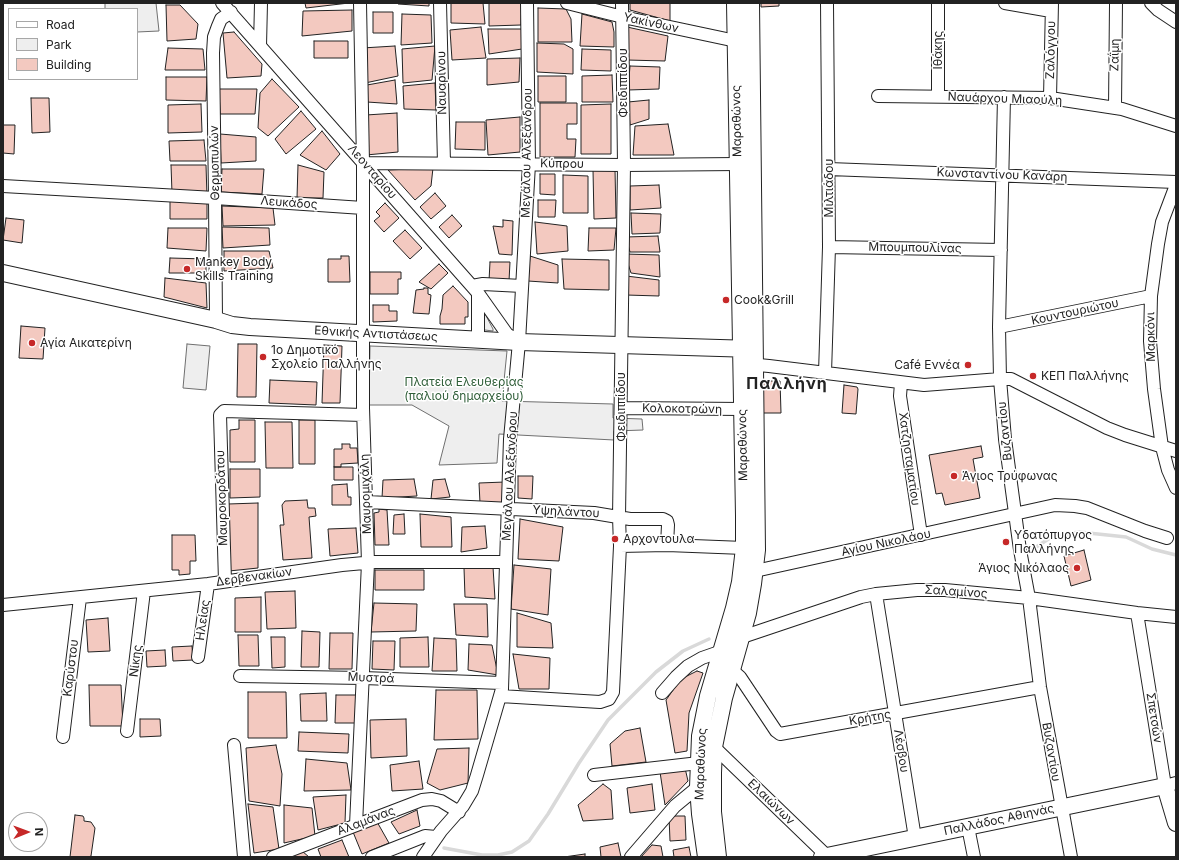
<!DOCTYPE html>
<html>
<head>
<meta charset="utf-8">
<style>
  body { margin:0 }
  #map { position:relative; width:1179px; height:860px; overflow:hidden; background:#fff; font-family:Inter,sans-serif }
  canvas { display:block }
  .frame { position:absolute; inset:0; border:4px solid #222; pointer-events:none }
  .legend { position:absolute; left:8px; top:8px; width:130px; height:72px; box-sizing:border-box; background:#fff; border:1px solid #a7a7a7; margin:0; padding:5px 7px; list-style:none; font-size:12px; color:#222 }
  .legend li { display:flex; align-items:center; gap:8px; height:20px }
  .legend b { width:20px; border:1px solid #a7a7a7 }
  .north { position:absolute; left:8px; top:812px; width:40px; height:40px; box-sizing:border-box; background:#fff; border:1px solid #a7a7a7; border-radius:50%; rotate:89deg; font-size:11px; font-weight:700; line-height:16px; text-align:center; color:#222 }
  .north::after { content:''; display:block; margin:auto; width:14px; height:18px; background:#c62828; clip-path:polygon(50% 0,100% 100%,50% 72%,0 100%) }
</style>
</head>
<body>
<div id="map">
<canvas width="1179" height="860"></canvas>
<div class="frame"></div>
<ul class="legend">
<li><b style="height:5px;background:#fff"></b>Road</li>
<li><b style="height:11px;background:#eee"></b>Park</li>
<li><b style="height:11px;background:#f3c9c0"></b>Building</li>
</ul>
<div class="north">N</div>
</div>
<script>
const context = document.querySelector('canvas').getContext('2d');
context.lineJoin = 'round';
function fill(path, color) { context.fillStyle = color; context.fill(path, 'evenodd'); }
const poly = rows => new Path2D(rows.map(r => 'M' + r).join(''));
function stroke(path, color, width, dash) { context.strokeStyle = color; context.lineWidth = width; context.lineCap = dash ? 'butt' : 'round'; context.setLineDash(dash || []); context.stroke(path); }
function write(font, color, halo, rows, align = 'center') {
  context.font = font + ' Inter,sans-serif'; context.lineWidth = 3; context.setLineDash([]); context.textBaseline = 'middle'; context.strokeStyle = halo; context.fillStyle = color; for (const [text, x, y, turn = 0] of rows) {
    context.save(); context.translate(x, y); context.rotate((+turn || 0) * Math.PI / 180); context.textAlign = isNaN(turn) ? turn : align; if (halo) context.strokeText(text, 0, 0); context.fillText(text, 0, 0); context.restore();
  }
}
const green = poly([
  [105,3,156,3,159,31,137,32,137,9,105,9,105,3],
  [484,312,493,329,493,331,485,330,484,329,484,312],
  [187,344,210,346,206,390,183,388,187,344],
  [370,346,507,351,502,401,613,404,613,418,642,419,643,430,614,431,614,440,499,434,497,463,439,465,449,426,412,405,369,405,370,346]
]);
const stream = poly([
  [1030,551,1050,538,1061,535,1079,532,1126,537,1152,549,1176,555],
  [444,848,482,855,498,855,512,852,529,841,548,814,579,763,608,720,656,672,683,651,709,639]
]);
const building = poly([
  [305,3,349,3,306,8,305,3],
  [398,3,429,3,429,6,398,4,398,3],
  [451,3,483,3,485,24,451,23,451,3],
  [489,3,522,3,521,25,489,26,489,3],
  [630,3,670,3,670,21,630,10,630,3],
  [761,3,779,3,779,6,761,7,761,3],
  [166,5,180,5,198,24,196,39,167,41,166,5],
  [538,8,566,9,571,19,572,42,538,42,538,8],
  [352,10,352,31,302,36,303,11,352,10],
  [373,12,393,12,393,33,373,33,373,12],
  [402,14,431,15,432,43,401,45,402,14],
  [582,14,612,22,614,32,614,47,580,46,582,14],
  [481,27,486,58,452,60,450,30,481,27],
  [627,27,668,36,665,61,627,60,627,27],
  [488,29,524,29,522,49,489,54,488,29],
  [234,32,262,64,261,76,227,78,223,33,234,32],
  [314,41,348,41,348,58,314,58,314,41],
  [537,43,564,44,573,49,573,74,537,72,537,43],
  [395,46,398,76,365,83,362,48,395,46],
  [435,46,432,80,403,83,402,49,435,46],
  [168,48,203,49,205,70,165,70,168,48],
  [582,49,611,50,611,71,581,70,582,49],
  [520,58,519,82,487,85,487,59,520,58],
  [630,66,660,67,659,89,628,90,630,66],
  [612,75,613,102,582,102,582,76,612,75],
  [538,76,566,76,566,102,538,102,538,76],
  [166,77,207,77,206,101,166,100,166,77],
  [272,79,299,107,268,136,258,128,260,93,272,79],
  [395,80,397,104,367,102,367,85,395,80],
  [435,83,436,110,404,109,403,86,435,83],
  [219,89,257,89,255,114,220,114,219,89],
  [31,98,49,98,50,132,32,133,31,98],
  [649,100,649,119,630,125,628,102,649,100],
  [540,103,577,103,577,124,567,124,567,139,576,139,575,157,540,157,540,103],
  [201,104,202,132,168,133,168,105,201,104],
  [611,104,611,154,581,154,581,105,611,104],
  [301,111,316,129,286,154,275,139,301,111],
  [397,113,398,152,366,155,366,115,397,113],
  [520,117,520,152,488,155,486,120,520,117],
  [456,122,485,122,485,150,455,149,456,122],
  [668,124,674,155,633,155,635,126,668,124],
  [3,125,15,125,14,154,3,153,3,125],
  [322,131,340,154,326,170,300,155,322,131],
  [220,134,256,137,256,161,221,163,220,134],
  [204,140,206,161,170,161,169,141,204,140],
  [171,165,206,165,207,197,172,193,171,165],
  [298,165,324,172,323,198,297,198,298,165],
  [433,168,431,186,415,200,388,170,433,168],
  [222,169,264,169,262,194,221,192,222,169],
  [615,169,616,218,594,219,593,170,615,169],
  [540,174,555,174,555,195,540,194,540,174],
  [563,175,588,176,588,213,563,213,563,175],
  [659,185,661,208,630,210,630,186,659,185],
  [435,193,446,206,431,219,420,207,435,193],
  [170,198,207,203,207,219,170,219,170,198],
  [538,200,556,200,555,217,538,217,538,200],
  [385,203,399,218,384,232,374,221,380,216,376,212,385,203],
  [222,206,273,208,275,225,223,226,222,206],
  [631,213,661,214,660,233,632,234,631,213],
  [452,215,462,226,449,238,439,227,452,215],
  [6,218,24,220,22,243,3,240,6,218],
  [503,220,513,221,512,255,499,254,493,226,503,227,503,220],
  [535,222,567,226,568,251,537,254,535,222],
  [222,227,269,228,270,245,223,248,222,227],
  [168,228,207,228,206,251,167,248,168,228],
  [589,228,616,228,614,250,588,251,589,228],
  [405,230,422,248,410,259,393,241,405,230],
  [658,236,660,252,630,252,626,237,658,236],
  [224,251,269,251,273,268,224,271,224,251],
  [625,254,659,255,660,277,631,273,625,254],
  [341,256,349,256,350,282,328,282,328,259,341,259,341,256],
  [530,256,558,265,558,283,528,281,530,256],
  [170,258,206,259,206,273,169,273,170,258],
  [562,259,609,260,609,290,564,289,562,259],
  [490,262,510,262,509,281,489,281,490,262],
  [439,264,448,273,431,289,419,282,439,264],
  [370,272,401,272,401,279,398,279,398,294,370,294,370,272],
  [626,276,659,280,659,296,626,295,626,276],
  [165,278,206,283,207,308,164,297,165,278],
  [453,286,468,302,468,317,465,317,465,324,440,324,440,316,442,309,443,295,453,286],
  [424,288,428,288,428,294,431,295,429,314,413,313,416,290,424,289,424,288],
  [373,305,389,305,389,311,397,311,397,321,373,322,373,305],
  [21,326,45,328,43,359,19,358,21,326],
  [238,344,257,344,256,397,237,397,238,344],
  [324,345,342,346,340,403,322,403,324,345],
  [270,380,317,382,316,405,269,403,270,380],
  [763,381,780,381,781,413,763,413,763,381],
  [844,385,857,387,858,389,856,414,842,413,844,385],
  [239,420,255,420,255,462,230,462,230,430,239,429,239,420],
  [299,420,315,420,315,464,299,464,299,420],
  [265,422,292,422,293,468,266,468,265,422],
  [342,444,350,444,350,448,357,448,358,463,341,464,341,467,334,467,334,449,342,449,342,444],
  [981,446,983,457,973,459,980,498,945,505,942,493,936,494,929,455,981,446],
  [334,467,353,467,353,480,334,480,334,467],
  [230,469,260,469,260,497,230,498,230,469],
  [518,476,533,476,532,499,518,498,518,476],
  [414,479,417,496,382,498,383,480,414,479],
  [445,479,450,497,431,499,433,480,445,479],
  [505,482,505,504,480,503,479,483,505,482],
  [347,484,348,497,351,497,351,505,332,505,332,485,347,484],
  [307,500,308,508,315,508,316,516,309,517,312,558,283,560,280,525,284,525,282,505,285,501,307,500],
  [258,503,258,568,229,571,228,504,258,503],
  [379,509,387,510,389,545,375,545,374,513,379,512,379,509],
  [404,514,405,534,393,534,394,515,404,514],
  [420,514,451,517,452,547,421,547,420,514],
  [520,519,563,527,559,561,518,559,520,519],
  [485,526,487,548,461,552,462,527,485,526],
  [356,528,358,553,330,556,328,529,356,528],
  [172,535,195,535,196,561,190,561,190,574,179,575,179,570,172,570,172,535],
  [1084,550,1091,580,1071,586,1064,556,1084,550],
  [514,565,551,569,548,615,511,609,514,565],
  [493,567,495,599,465,597,464,568,493,567],
  [375,570,424,570,424,590,375,590,375,570],
  [295,591,296,628,267,629,265,592,295,591],
  [261,597,261,632,235,632,235,598,261,597],
  [374,603,417,604,416,631,371,632,374,603],
  [454,604,487,604,488,637,456,635,454,604],
  [517,613,551,623,553,648,517,647,517,613],
  [108,618,110,651,88,652,86,620,108,618],
  [302,631,320,632,319,667,301,667,302,631],
  [330,633,353,633,352,669,329,669,330,633],
  [238,635,258,635,259,666,239,666,238,635],
  [271,637,285,637,285,667,272,668,271,637],
  [428,637,429,667,400,667,400,638,428,637],
  [434,638,456,639,457,671,432,671,434,638],
  [373,641,395,641,394,670,372,669,373,641],
  [469,644,492,645,498,675,468,670,469,644],
  [192,646,193,660,173,661,172,647,192,646],
  [165,650,166,666,147,667,146,651,165,650],
  [513,654,550,658,549,689,519,689,513,654],
  [697,671,703,673,689,713,687,751,675,753,666,700,681,679,697,671],
  [89,685,121,685,123,726,90,726,89,685],
  [436,690,477,690,478,739,434,740,436,690],
  [248,692,286,692,287,738,248,738,248,692],
  [326,693,327,721,301,721,300,694,326,693],
  [336,695,358,695,357,723,335,723,336,695],
  [140,719,160,719,161,736,140,737,140,719],
  [406,719,407,756,371,758,370,720,406,719],
  [640,728,646,762,612,766,610,744,625,731,640,728],
  [299,732,349,734,348,753,298,751,299,732],
  [276,745,282,774,280,806,249,801,246,748,276,745],
  [469,748,468,783,440,790,427,783,437,749,469,748],
  [306,759,347,763,351,790,304,791,306,759],
  [419,761,423,789,392,791,390,765,419,761],
  [685,768,688,781,665,805,660,772,685,768],
  [603,784,611,790,613,819,583,821,578,805,603,784],
  [652,784,655,810,630,813,627,788,652,784],
  [346,795,345,823,318,830,313,797,346,795],
  [248,804,273,807,279,849,254,853,248,804],
  [284,805,312,808,315,836,284,843,284,805],
  [417,810,420,826,399,834,391,822,417,810],
  [75,815,83,816,84,818,84,821,91,822,95,828,91,856,89,857,70,857,75,815],
  [669,816,685,816,686,840,670,841,669,816],
  [376,820,389,843,362,854,353,832,376,820],
  [342,840,349,857,321,857,318,849,342,840],
  [618,843,621,857,601,857,600,847,618,843],
  [652,845,661,846,663,857,641,857,652,845],
  [689,847,691,857,674,857,673,850,689,847],
  [302,851,309,857,288,857,302,851],
  [585,854,585,857,564,857,585,854]
]);
const minor = poly([
  [222,3,478,293,507,334,519,342],
  [440,3,444,163],
  [567,3,623,17,736,41],
  [938,3,938,96],
  [1005,3,1051,11],
  [1151,3,1158,10,1176,22],
  [260,46,261,3],
  [878,96,1050,98,1122,109,1176,126],
  [1004,97,999,327,1000,379,1005,439,1020,550,1029,598,1040,687,1071,857],
  [1050,98,1052,3],
  [1115,108,1116,3],
  [363,163,624,165,738,164],
  [829,169,1176,182],
  [1176,185,1162,222,1158,244,1151,296,1150,341,1154,389,1162,447,1168,470,1176,488],
  [3,186,215,198,363,208],
  [829,247,1001,250],
  [472,286,483,284,522,286],
  [216,320,215,198,213,53,214,37,218,26,221,19,231,12],
  [999,327,1151,296],
  [478,340,478,293],
  [748,364,769,366,924,385,1000,379,1011,379,1107,428,1125,435,1176,451],
  [825,373,829,247,827,3],
  [901,383,900,396,921,535],
  [621,408,743,409],
  [367,502,594,513,630,519,663,519,667,521,668,525,667,545],
  [620,546,667,545,744,548],
  [755,571,1055,505,1075,506,1087,508,1145,531,1167,538],
  [225,581,220,415,224,411,363,415],
  [876,594,915,838],
  [3,605,208,584,342,565,375,562,506,562],
  [1137,613,1165,786,1176,783],
  [742,637,861,597,876,594,917,590,945,590,1029,598,1137,613,1176,617],
  [198,657,208,584],
  [732,670,740,677,776,731,780,734,1040,687],
  [240,676,363,678,502,683],
  [662,693,676,677,688,666,702,658,722,651],
  [500,696,600,702,609,699,613,692,620,546,619,517,624,165,622,3],
  [127,731,144,591],
  [63,737,80,598],
  [234,745,244,857],
  [714,747,827,856],
  [594,775,699,763],
  [356,825,368,563,363,408,363,163,360,3],
  [968,827,974,857],
  [273,857,422,800,432,799,441,801,459,812],
  [372,857,425,836,436,837],
  [423,857,441,831,463,806,472,791,477,775,502,689,510,439,519,342,529,164,527,3],
  [631,857,675,806,698,787]
]);
const major = poly([
  [3,273,216,320,232,325,250,327,519,342,753,349],
  [706,857,700,814,698,787,700,736,708,696,734,608,740,582,744,548,744,516,735,3],
  [718,857,713,812,713,773,714,747,724,698,748,613,753,584,757,550,751,3],
  [822,857,1165,786,1176,823]
]);
const markers = [
  [187,269,4,"#c62828"],
  [726,300,4,"#c62828"],
  [32,343,4,"#c62828"],
  [263,357,4,"#c62828"],
  [968,365,4,"#c62828"],
  [1033,376,4,"#c62828"],
  [954,476,4,"#c62828"],
  [615,539,4,"#c62828"],
  [1006,542,4,"#c62828"],
  [1077,568,4,"#c62828"]
];
const streetNames = [
  ["Υακίνθων",651,23,12],
  ["Ιθάκης",938,50,-90],
  ["Ζαλόγγου",1051,50,-89],
  ["Ζαΐμη",1115,55,-89],
  ["Ναυαρίνου",442,83,-91],
  ["Φειδιππίδου",623,83,-90],
  ["Ναυάρχου Μιαούλη",1005,99,2],
  ["Μαραθώνος",737,121,-91],
  ["Μεγάλου Αλεξάνδρου",527,153,-89],
  ["Θερμοπυλών",215,163,-91],
  ["Κύπρου",562,164,1],
  ["Λεονταρίου",372,172,49],
  ["Κωνσταντίνου Κανάρη",1002,175,2],
  ["Μιλτιάδου",829,188,-90],
  ["Λευκάδος",289,203,4],
  ["Μπουμπουλίνας",915,248,1],
  ["Κουντουριώτου",1075,312,-12],
  ["Εθνικής Αντιστάσεως",376,334,3],
  ["Μαρκόνι",1151,337,-91],
  ["Φειδιππίδου",621,407,-90],
  ["Κολοκοτρώνη",682,409,1],
  ["Βυζαντίου",1005,431,-96],
  ["Μαραθώνος",743,445,-91],
  ["Χατζησταματίου",909,459,82],
  ["Μεγάλου Αλεξάνδρου",510,476,-87],
  ["Μαυρομιχάλη",366,494,-92],
  ["Μαυροκορδάτου",222,498,-92],
  ["Υψηλάντου",566,512,3],
  ["Αγίου Νικολάου",886,543,-12],
  ["Δερβενακίων",254,577,-8],
  ["Σαλαμίνος",956,592,4],
  ["Ηλείας",203,620,-82],
  ["Νίκης",136,661,-83],
  ["Καρύστου",71,668,-83],
  ["Μυστρά",371,678,2],
  ["Κρήτης",870,718,-10],
  ["Σπετσών",1154,718,81],
  ["Λέσβου",901,751,81],
  ["Βυζαντίου",1051,752,80],
  ["Μαραθώνος",701,764,-88],
  ["Ελαιώνων",771,802,44],
  ["Παλλάδος Αθιηνάς",999,820,-12],
  ["Αλαμάνας",366,821,-21]
];
const poiNames = [
  ["Mankey Body",195,262],
  ["Skills Training",195,276],
  ["Cook&Grill",734,300],
  ["Αγία Αικατερίνη",40,343],
  ["1ο Δημοτικό",271,350],
  ["Σχολείο Παλλήνης",271,364],
  ["Café Εννέα",960,365,"right"],
  ["ΚΕΠ Παλλήνης",1041,376],
  ["Άγιος Τρύφωνας",962,476],
  ["Υδατόπυργος",1014,535],
  ["Παλλήνης",1014,549],
  ["Αρχοντουλα",623,539],
  ["Άγιος Νικόλαος",1069,568,"right"]
];
const parkNames = [
  ["Πλατεία Ελευθερίας",464,382],
  ["(παλιού δημαρχείου)",464,396]
];
const districtNames = [
  ["Παλλήνη",787,384]
];
fill(green, '#eee');
stroke(green, '#6f6f6f', 1);
stroke(stream, '#d9d9d9', 3.5);
fill(building, '#f3c9c0');
stroke(building, '#222', 1);
stroke(minor, '#222', 14);
stroke(major, '#222', 18);
stroke(minor, '#fff', 12);
stroke(major, '#fff', 16);
for (const [x, y, r, color] of markers) { const dot = new Path2D(); dot.arc(x, y, r, 0, 2 * Math.PI); context.fillStyle = color; context.fill(dot); stroke(dot, '#fff', 1.5); }
write('12px', '#222', '#fff', streetNames);
write('12px', '#222', '#fff', poiNames, 'left');
write('12px', '#2f5e38', '#fff', parkNames);
context.letterSpacing = '1px';
write('bold 16px', '#222', '#fff', districtNames);
context.letterSpacing = '0px';
</script>
</body>
</html>
